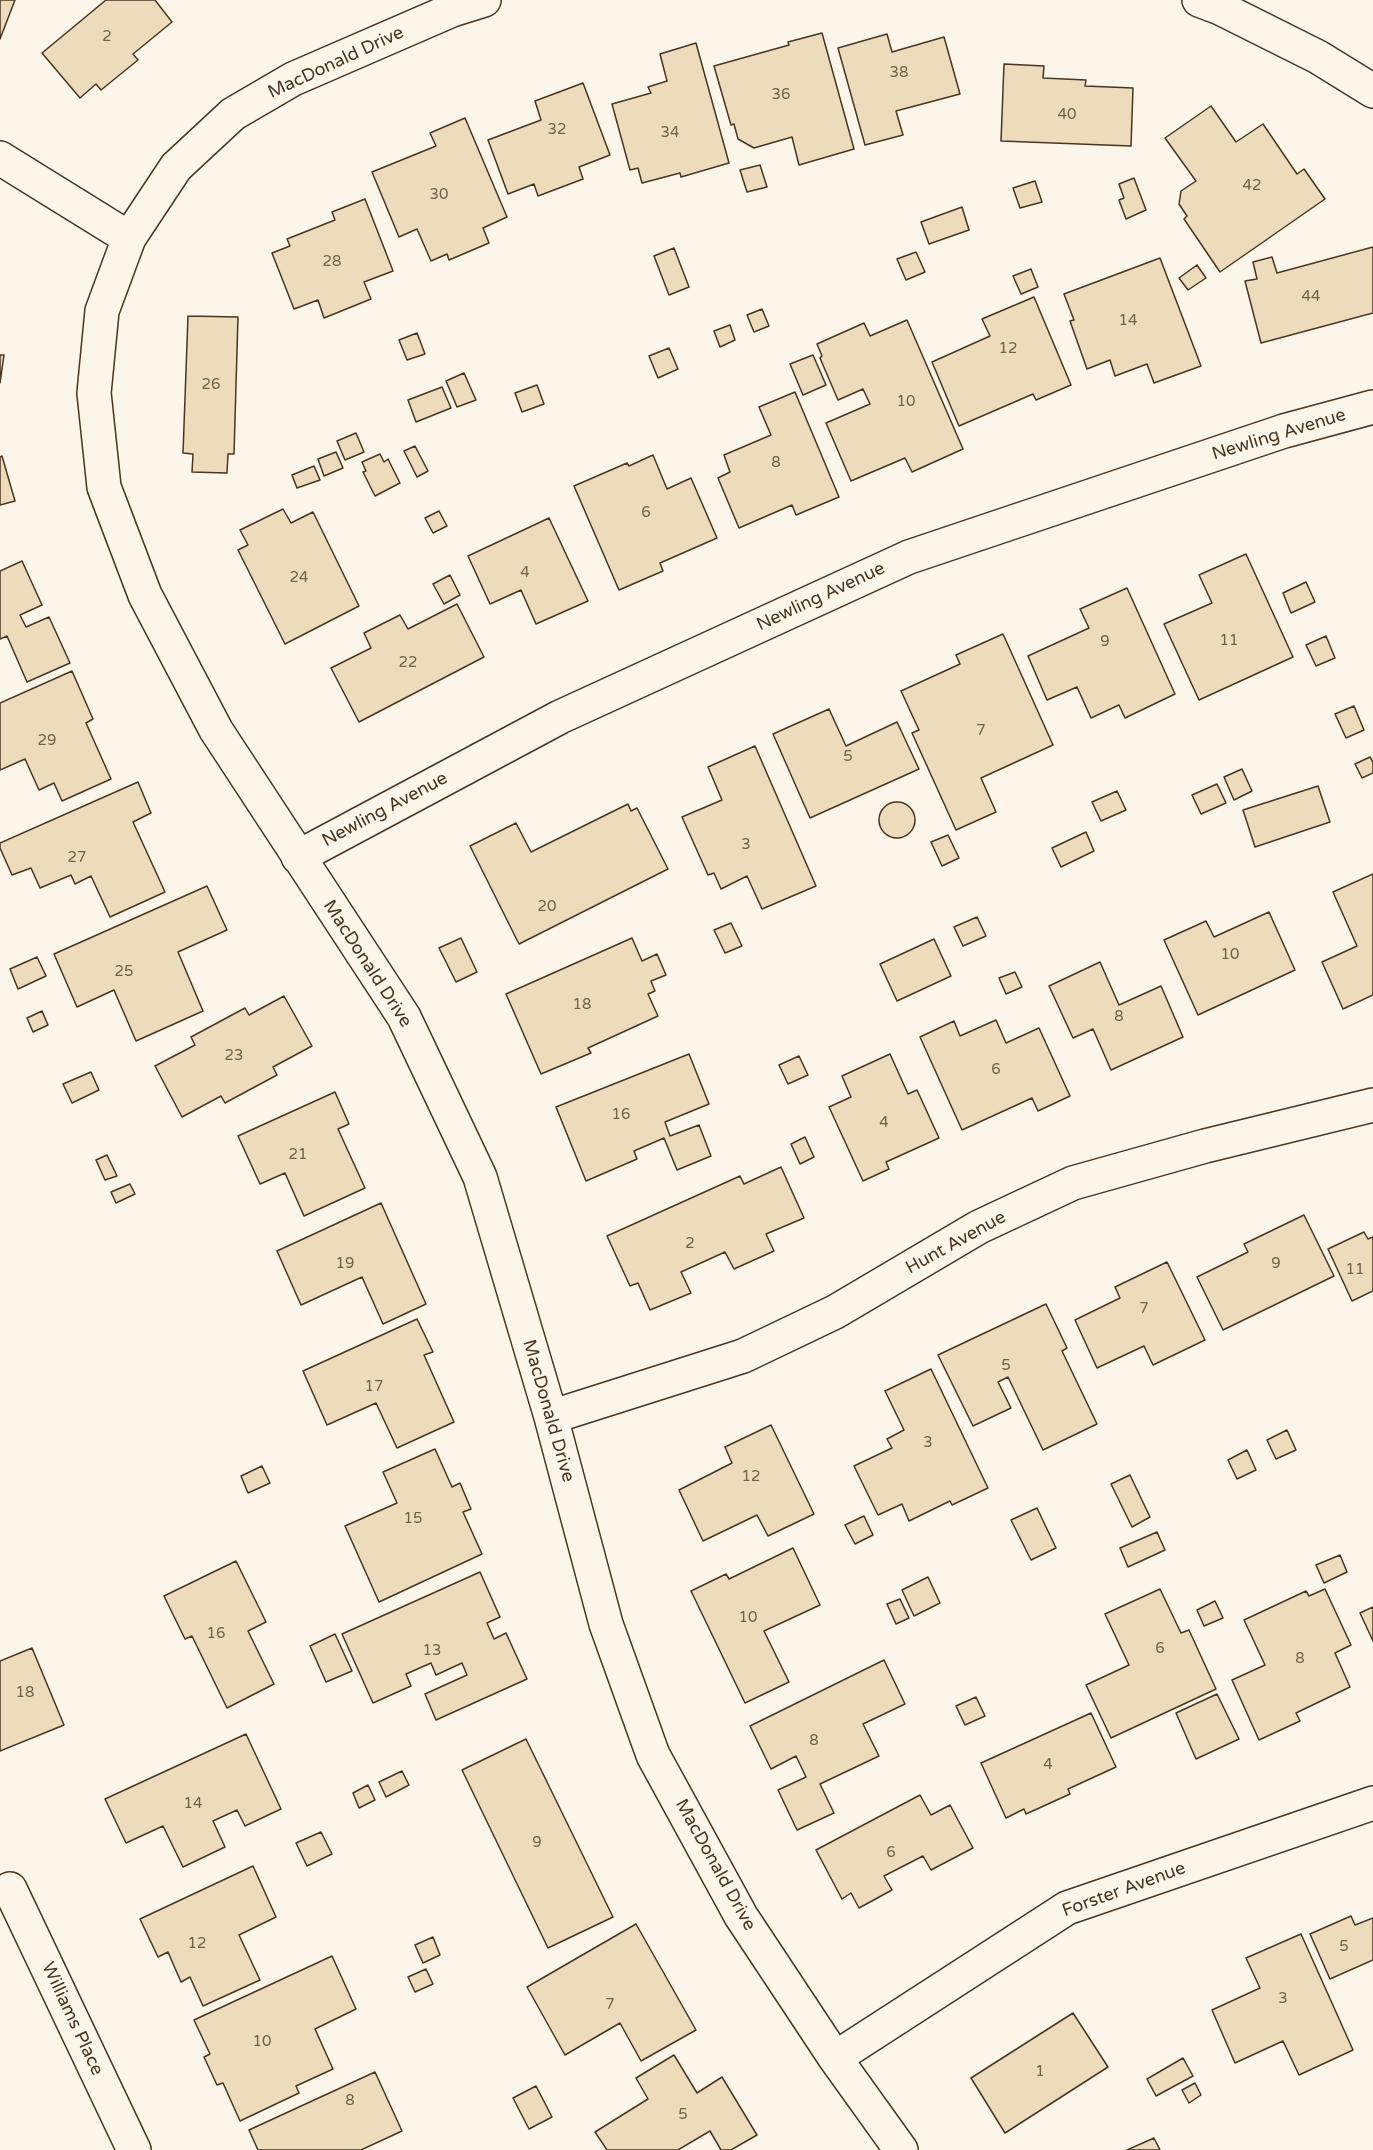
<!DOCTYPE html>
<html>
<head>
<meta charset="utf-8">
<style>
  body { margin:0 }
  canvas { display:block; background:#fbf6e9 }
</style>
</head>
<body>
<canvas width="1373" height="2150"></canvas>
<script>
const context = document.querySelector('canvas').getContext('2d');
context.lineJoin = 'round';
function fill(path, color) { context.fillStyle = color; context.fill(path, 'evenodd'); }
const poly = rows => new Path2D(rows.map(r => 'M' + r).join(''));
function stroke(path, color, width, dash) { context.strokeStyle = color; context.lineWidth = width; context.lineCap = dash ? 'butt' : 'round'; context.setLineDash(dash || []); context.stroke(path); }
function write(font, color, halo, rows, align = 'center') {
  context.font = font + ' "Varela Round",sans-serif'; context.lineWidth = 4.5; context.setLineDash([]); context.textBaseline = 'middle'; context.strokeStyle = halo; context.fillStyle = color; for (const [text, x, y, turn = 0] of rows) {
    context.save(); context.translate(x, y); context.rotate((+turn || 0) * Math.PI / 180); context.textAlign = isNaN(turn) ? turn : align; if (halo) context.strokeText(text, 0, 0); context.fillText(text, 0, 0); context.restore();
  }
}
const building = poly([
  [0,0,15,0,0,39,0,0],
  [106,0,155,0,172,22,133,54,138,60,101,90,96,84,80,98,42,53,106,0],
  [822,33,854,149,799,165,792,137,754,148,738,139,734,124,731,125,714,66,789,45,788,42,822,33],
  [887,34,892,52,944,37,960,94,896,111,903,135,865,145,838,48,887,34],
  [696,43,729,163,681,177,680,173,642,183,638,168,630,170,612,104,651,93,648,87,667,81,660,54,696,43],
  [1004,64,1044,66,1043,78,1086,80,1085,86,1133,88,1131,146,1001,141,1004,64],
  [583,83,610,155,579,167,583,179,538,196,534,184,508,194,488,140,541,120,535,101,583,83],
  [1211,106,1236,142,1263,124,1297,174,1304,169,1325,199,1220,272,1184,219,1187,216,1179,204,1181,191,1196,181,1165,138,1211,106],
  [465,118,507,217,483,228,489,243,449,260,447,254,431,261,417,229,399,237,372,172,436,146,430,133,465,118],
  [760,165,767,187,747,192,740,170,760,165],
  [1134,178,1146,210,1126,219,1119,200,1124,198,1119,184,1134,178],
  [1035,181,1042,202,1020,208,1013,188,1035,181],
  [365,199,393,271,364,282,371,299,324,318,318,300,294,309,272,253,290,246,287,239,335,220,332,212,365,199],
  [962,207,969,230,929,244,921,222,962,207],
  [1373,247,1373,313,1261,343,1245,281,1257,279,1253,262,1272,257,1277,273,1373,247],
  [674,248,689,287,669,295,654,256,674,248],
  [916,252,925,272,906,280,897,259,916,252],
  [1160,258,1201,366,1154,383,1147,364,1115,376,1110,360,1087,369,1070,321,1074,320,1064,294,1160,258],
  [1197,265,1206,278,1188,290,1179,278,1197,265],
  [1031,269,1038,287,1021,294,1013,276,1031,269],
  [1034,297,1071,385,1036,400,1033,394,959,426,932,362,990,336,982,319,1034,297],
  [762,309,769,326,754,332,747,315,762,309],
  [188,316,238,317,234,454,228,454,227,473,192,472,193,454,183,453,188,316],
  [907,320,963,449,912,472,905,458,851,481,826,423,870,404,863,389,838,400,820,358,822,356,817,344,864,323,870,336,907,320],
  [730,325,735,340,720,347,714,331,730,325],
  [417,333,425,354,407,360,399,340,417,333],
  [669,348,678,369,658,378,649,356,669,348],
  [0,355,4,355,0,383,0,355],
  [813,355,826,385,803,395,790,364,813,355],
  [464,373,476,400,457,407,446,381,464,373],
  [537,385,544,404,522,412,515,393,537,385],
  [442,387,451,408,416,422,408,400,442,387],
  [795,392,839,497,796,515,792,505,739,528,718,478,730,472,724,455,771,435,759,407,795,392],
  [356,433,364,452,345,460,337,441,356,433],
  [415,446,428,471,417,477,404,451,415,446],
  [336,452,343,468,324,476,318,459,336,452],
  [380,454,384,462,388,459,400,483,375,496,363,472,366,471,362,462,380,454],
  [653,455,667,489,691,478,717,538,660,563,663,571,619,590,574,486,627,463,629,466,653,455],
  [2,456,15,501,0,505,0,457,2,456],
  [314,466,320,480,297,488,292,475,314,466],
  [283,509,291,523,313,512,359,606,285,644,238,550,248,545,240,530,283,509],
  [439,511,447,526,433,533,425,518,439,511],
  [549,518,588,601,536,624,521,590,490,604,468,556,549,518],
  [1246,554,1293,657,1199,700,1164,624,1212,603,1199,575,1246,554],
  [22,561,42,605,20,615,26,627,49,617,70,663,27,682,7,636,0,639,0,571,22,561],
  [450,575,460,595,444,604,433,584,450,575],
  [1306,582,1315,602,1291,613,1283,593,1306,582],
  [1127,588,1175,694,1125,718,1119,705,1091,718,1077,687,1047,700,1028,656,1089,628,1080,609,1127,588],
  [457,604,484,657,359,722,331,668,371,648,364,633,400,615,408,629,457,604],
  [1003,634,1053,745,981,778,996,812,956,830,912,733,919,730,901,691,960,664,956,655,1003,634],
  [1326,636,1335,658,1316,666,1306,645,1326,636],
  [72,671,93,719,86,723,111,779,62,801,54,783,39,790,25,759,0,770,0,703,72,671],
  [1354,706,1364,730,1346,738,1335,714,1354,706],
  [829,709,846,746,897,722,919,769,810,818,773,734,829,709],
  [755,746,816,886,762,909,747,876,721,889,714,873,708,875,682,817,722,800,708,767,755,746],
  [1370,757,1373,762,1373,773,1362,778,1355,764,1370,757],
  [1242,769,1252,791,1234,800,1224,777,1242,769],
  [138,782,151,813,133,822,165,892,110,917,91,876,75,884,71,875,40,888,31,868,12,875,0,848,0,843,138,782],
  [1217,784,1226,803,1201,814,1192,795,1217,784],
  [1318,786,1330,822,1255,847,1243,810,1318,786],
  [1117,791,1126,810,1101,821,1092,802,1117,791],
  '879 820a18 18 0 1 1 36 0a18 18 0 1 1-36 0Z',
  [628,804,631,811,637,808,668,869,519,944,470,846,516,823,531,852,628,804],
  [1086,832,1094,851,1061,867,1052,848,1086,832],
  [948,835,959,858,942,866,931,842,948,835],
  [1373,874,1373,995,1343,1009,1322,962,1357,946,1333,892,1373,874],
  [207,886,227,930,178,952,203,1011,136,1041,114,990,77,1007,54,954,207,886],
  [1269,912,1295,970,1198,1015,1164,940,1206,921,1214,937,1269,912],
  [977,917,986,936,963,946,954,927,977,917],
  [731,923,742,946,725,953,714,930,731,923],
  [461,938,477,972,456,982,439,948,461,938],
  [632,938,642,961,657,954,666,975,651,981,655,991,648,994,658,1016,588,1048,591,1053,541,1074,506,994,632,938],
  [934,939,951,976,897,1001,880,964,934,939],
  [37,957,46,976,18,989,10,969,37,957],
  [1100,962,1119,1005,1161,986,1183,1037,1111,1070,1093,1029,1073,1038,1049,986,1100,962],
  [1015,972,1022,987,1006,994,999,978,1015,972],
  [284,996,312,1046,273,1067,277,1075,225,1103,221,1096,182,1117,155,1066,195,1045,191,1037,245,1008,249,1015,284,996],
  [42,1011,48,1025,33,1032,27,1018,42,1011],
  [996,1020,1006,1043,1039,1028,1070,1096,1038,1111,1032,1098,962,1130,920,1037,954,1021,960,1036,996,1020],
  [689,1054,709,1104,665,1122,670,1136,699,1125,711,1156,677,1170,664,1138,634,1151,637,1159,586,1181,556,1107,689,1054],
  [890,1054,908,1094,917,1090,939,1138,886,1162,889,1169,863,1181,829,1107,851,1097,842,1076,890,1054],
  [799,1056,808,1075,788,1084,779,1065,799,1056],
  [91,1072,99,1090,72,1103,63,1084,91,1072],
  [335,1092,349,1124,338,1129,365,1188,304,1216,285,1173,260,1184,238,1136,335,1092],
  [805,1137,814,1157,800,1164,791,1144,805,1137],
  [107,1155,117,1176,105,1180,96,1160,107,1155],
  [781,1167,804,1218,766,1234,774,1251,734,1269,725,1252,681,1272,691,1293,650,1310,638,1283,630,1286,607,1236,740,1176,744,1184,781,1167],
  [130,1184,135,1194,116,1203,111,1192,130,1184],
  [381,1203,426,1304,383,1324,362,1277,301,1305,277,1251,381,1203],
  [1304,1215,1334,1276,1223,1330,1197,1277,1248,1252,1244,1244,1304,1215],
  [1364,1232,1368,1239,1373,1237,1373,1291,1352,1301,1328,1249,1364,1232],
  [1167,1262,1205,1340,1153,1365,1144,1346,1097,1368,1075,1320,1120,1298,1115,1287,1167,1262],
  [1046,1304,1067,1348,1062,1351,1097,1424,1043,1450,1008,1377,998,1382,1011,1408,973,1426,938,1355,1046,1304],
  [417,1319,433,1352,424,1355,454,1422,397,1448,376,1403,327,1425,303,1371,417,1319],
  [931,1369,988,1488,952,1505,950,1501,909,1521,902,1504,878,1515,854,1466,892,1448,887,1439,904,1430,885,1391,931,1369],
  [771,1425,814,1514,768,1536,757,1515,703,1541,679,1490,732,1463,725,1447,771,1425],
  [1287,1430,1296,1450,1276,1459,1267,1440,1287,1430],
  [435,1449,452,1487,460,1483,471,1509,463,1512,482,1554,379,1602,345,1526,397,1503,383,1472,435,1449],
  [1247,1450,1256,1470,1237,1479,1228,1460,1247,1450],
  [262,1466,270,1483,248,1493,241,1476,262,1466],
  [1130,1475,1150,1517,1132,1527,1111,1484,1130,1475],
  [1037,1508,1056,1548,1031,1560,1011,1520,1037,1508],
  [864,1516,873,1535,855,1544,845,1525,864,1516],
  [1157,1532,1165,1550,1128,1567,1120,1548,1157,1532],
  [793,1548,820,1605,764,1631,789,1682,745,1703,691,1591,726,1574,729,1579,793,1548],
  [1340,1555,1347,1572,1324,1583,1316,1565,1340,1555],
  [236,1561,266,1622,248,1631,274,1684,227,1708,192,1636,185,1639,164,1596,236,1561],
  [480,1572,500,1617,487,1623,494,1639,506,1633,527,1679,436,1720,425,1694,467,1675,462,1663,436,1675,431,1663,406,1674,411,1686,373,1703,342,1634,480,1572],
  [928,1577,940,1603,914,1616,902,1590,928,1577],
  [1160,1589,1181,1633,1189,1630,1216,1689,1111,1738,1086,1685,1129,1665,1105,1614,1160,1589],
  [1325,1589,1351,1645,1335,1653,1350,1687,1296,1713,1300,1721,1259,1740,1232,1680,1265,1665,1244,1620,1306,1591,1309,1596,1325,1589],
  [900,1599,909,1618,896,1624,887,1604,900,1599],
  [1215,1601,1223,1618,1204,1626,1197,1610,1215,1601],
  [1373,1607,1373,1641,1360,1613,1373,1607],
  [335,1634,352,1671,326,1682,310,1646,335,1634],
  [32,1648,64,1725,0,1751,0,1661,32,1648],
  [884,1660,905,1704,863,1724,879,1756,820,1784,834,1813,797,1830,778,1790,806,1777,796,1756,771,1769,750,1726,884,1660],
  [1217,1694,1239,1739,1196,1759,1176,1713,1217,1694],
  [976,1697,985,1716,965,1725,956,1706,976,1697],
  [1091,1713,1116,1767,1068,1789,1070,1794,1026,1814,1024,1809,1006,1818,981,1763,1091,1713],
  [246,1734,281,1809,245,1826,237,1810,213,1821,225,1847,183,1867,163,1826,126,1843,105,1799,246,1734],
  [526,1739,613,1917,548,1948,462,1770,526,1739],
  [402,1771,409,1785,386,1797,379,1782,402,1771],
  [368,1785,375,1800,359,1808,353,1793,368,1785],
  [920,1795,931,1815,950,1805,973,1848,931,1870,923,1856,884,1876,892,1890,859,1908,851,1893,842,1899,816,1850,920,1795],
  [321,1832,332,1854,307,1866,296,1843,321,1832],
  [253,1866,276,1917,239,1935,260,1980,203,2006,190,1977,181,1982,168,1952,158,1957,140,1919,253,1866],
  [1351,1916,1355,1925,1373,1918,1373,1960,1330,1979,1310,1934,1351,1916],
  [636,1924,696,2030,641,2061,620,2023,565,2055,527,1987,636,1924],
  [1301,1934,1353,2050,1299,2075,1283,2041,1235,2063,1212,2010,1260,1988,1246,1958,1301,1934],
  [433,1937,440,1955,423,1963,415,1945,433,1937],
  [332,1956,356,2009,315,2029,333,2069,296,2086,299,2093,240,2121,223,2083,217,2085,204,2057,210,2054,194,2020,332,1956],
  [426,1969,433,1984,415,1992,408,1977,426,1969],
  [1073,2013,1108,2067,1005,2133,971,2078,1073,2013],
  [674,2055,697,2093,722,2077,757,2135,731,2150,721,2150,710,2131,678,2150,607,2150,595,2132,648,2099,636,2078,674,2055],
  [1183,2058,1193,2076,1156,2096,1147,2079,1183,2058],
  [375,2072,402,2131,361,2150,258,2150,249,2130,375,2072],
  [1195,2083,1201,2095,1189,2103,1182,2090,1195,2083],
  [536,2086,552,2117,529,2129,513,2098,536,2086],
  [1154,2138,1160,2150,1127,2150,1154,2138]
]);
const minor = poly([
  [484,0,452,10,293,79,233,114,176,167,129,238,102,311,94,393,104,487,145,595,216,730,404,1017,480,1177,551,1417,606,1624,653,1755,741,1916,835,2058,901,2150],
  [1199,0,1220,8,1318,57,1373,91],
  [0,158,129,238],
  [298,857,560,717,909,557,1284,431,1373,407],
  [551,1417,743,1356,835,1312,979,1227,1073,1183,1205,1146,1373,1105],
  [10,1889,134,2150],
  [835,2058,1067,1908,1373,1803]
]);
const numberNames = [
  ["2",107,37],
  ["38",899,73],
  ["36",781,95],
  ["40",1067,115],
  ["32",557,130],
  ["34",670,133],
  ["42",1252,186],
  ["30",439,195],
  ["28",332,262],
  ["44",1311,297],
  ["14",1128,321],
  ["12",1008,349],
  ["26",211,385],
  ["10",906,402],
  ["8",776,463],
  ["6",646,513],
  ["4",525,573],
  ["24",299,578],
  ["11",1229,641],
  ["9",1105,642],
  ["22",408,663],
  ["7",981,731],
  ["29",47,741],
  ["5",848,757],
  ["3",746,845],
  ["27",77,858],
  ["20",547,907],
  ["10",1230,955],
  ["25",124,972],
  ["18",582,1005],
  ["8",1119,1017],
  ["23",234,1056],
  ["6",996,1070],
  ["16",621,1115],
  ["4",884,1123],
  ["21",298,1155],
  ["2",690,1244],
  ["19",345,1264],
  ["9",1276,1264],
  ["11",1355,1270],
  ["7",1144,1309],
  ["5",1006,1366],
  ["17",374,1387],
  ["3",928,1443],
  ["12",751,1477],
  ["15",413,1519],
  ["10",748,1618],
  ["16",216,1634],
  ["6",1160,1649],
  ["13",432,1651],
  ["8",1300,1659],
  ["18",25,1693],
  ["8",814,1741],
  ["4",1048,1765],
  ["14",193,1804],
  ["9",537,1843],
  ["6",891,1853],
  ["12",197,1944],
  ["5",1344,1947],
  ["3",1283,1999],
  ["7",610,2005],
  ["10",262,2042],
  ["1",1040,2072],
  ["8",350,2101],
  ["5",683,2115]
];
const streetNames = [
  ["MacDonald Drive",336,63,-25],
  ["Newling Avenue",1279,435,-17],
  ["Newling Avenue",821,597,-25],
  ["Newling Avenue",385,810,-28],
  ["MacDonald Drive",367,964,57],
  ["Hunt Avenue",956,1243,-29],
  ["MacDonald Drive",548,1411,74],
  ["MacDonald Drive",715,1865,61],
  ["Forster Avenue",1124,1890,-20],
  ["Williams Place",72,2019,65]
];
fill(building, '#ecdcbc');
stroke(building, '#4a3520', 1.5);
stroke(minor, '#4a3520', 36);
stroke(minor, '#fbf6e9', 33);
write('15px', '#725f47', null, numberNames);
write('18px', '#4a3520', '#fbf6e9', streetNames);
</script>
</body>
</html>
